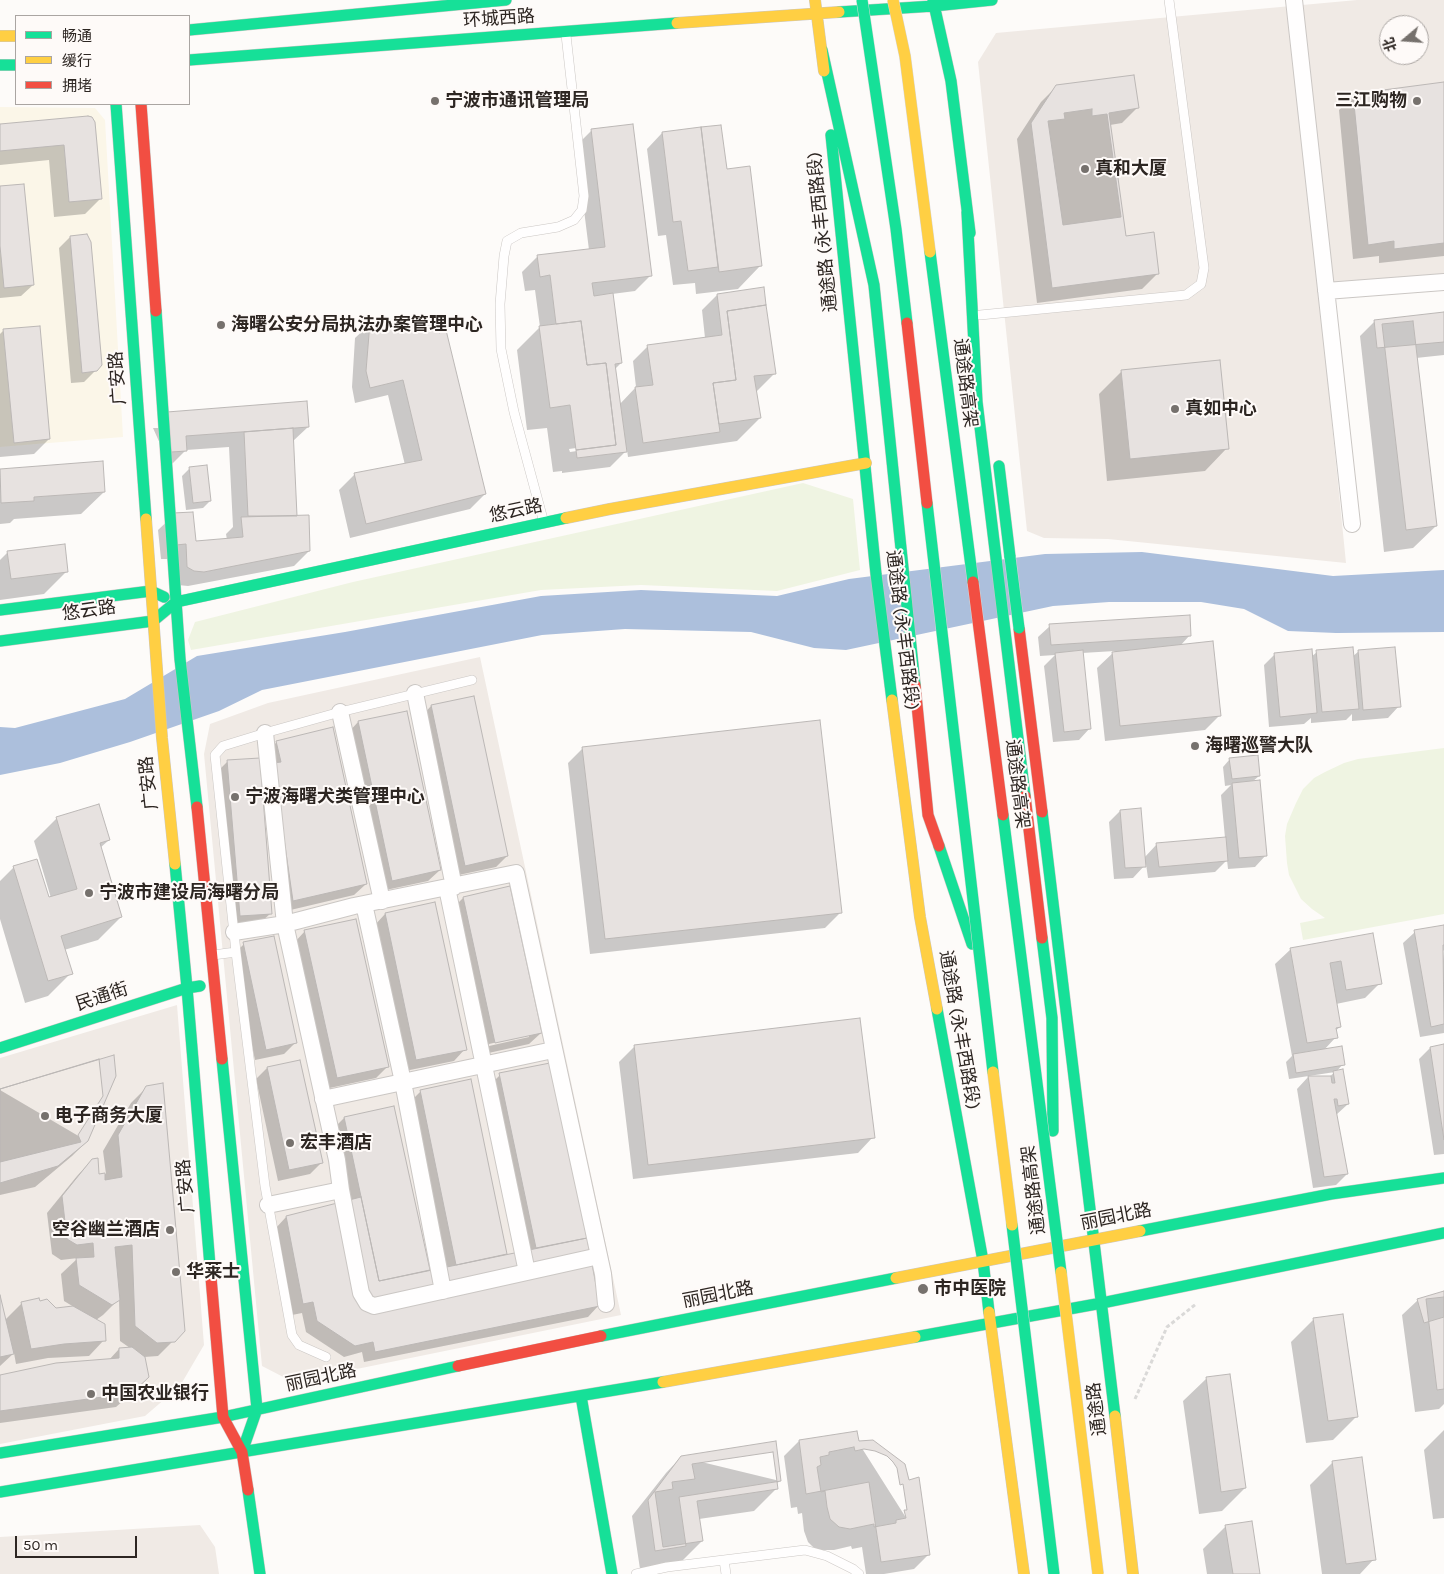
<!DOCTYPE html>
<html>
<head>
<meta charset="utf-8">
<style>
  body { margin:0 }
  #map { position:relative; width:1444px; height:1574px; overflow:hidden; background:#fdfbf9; font-family:Karla,"Noto Sans SC",sans-serif }
  canvas { display:block }
  .legend { position:absolute; left:15px; top:15px; width:175px; height:90px; box-sizing:border-box; background:#fefaf8; border:1px solid #aaa5a2; margin:0; padding:6px 9px; list-style:none; font-size:15px; color:#2d2622 }
  .legend li { display:flex; align-items:center; gap:10px; height:25px }
  .legend b { width:25px; border:1px solid #aaa5a2 }
  .north { position:absolute; left:1379px; top:15px; width:50px; height:50px; box-sizing:border-box; background:#fefaf8; border:1px solid #aaa5a2; border-radius:50%; rotate:252deg; font-size:14px; font-weight:700; line-height:20px; text-align:center; color:#2d2622 }
  .north::after { content:''; display:block; margin:auto; width:18px; height:22px; background:#76716d; clip-path:polygon(50% 0,100% 100%,50% 72%,0 100%) }
  .scale { position:absolute; left:15px; top:1536px; width:122px; height:22px; box-sizing:border-box; border:2px solid #2d2622; border-top:0; padding-left:6px; font-size:15px; line-height:18px; white-space:nowrap; color:#2d2622; -webkit-text-stroke:4px #fefaf8; paint-order:stroke }
</style>
</head>
<body>
<div id="map">
<canvas width="1444" height="1574"></canvas>
<ul class="legend">
<li><b style="height:6px;background:#16e098"></b>畅通</li>
<li><b style="height:6px;background:#ffcf43"></b>缓行</li>
<li><b style="height:6px;background:#f24e42"></b>拥堵</li>
</ul>
<div class="north">北</div>
<div class="scale">50 m</div>
</div>
<script>
const context = document.querySelector('canvas').getContext('2d');
context.lineJoin = 'round';
function fill(path, color) { context.fillStyle = color; context.fill(path, 'evenodd'); }
const poly = rows => new Path2D(rows.map(r => 'M' + r).join(''));
function stroke(path, color, width, dash) { context.strokeStyle = color; context.lineWidth = width; context.lineCap = dash ? 'butt' : 'round'; context.setLineDash(dash || []); context.stroke(path); }
function write(font, color, halo, rows, align = 'center') {
  context.font = font + ' Karla,"Noto Sans SC",sans-serif'; context.lineWidth = 4; context.setLineDash([]); context.textBaseline = 'middle'; context.strokeStyle = halo; context.fillStyle = color; for (const [text, x, y, turn = 0] of rows) {
    context.save(); context.translate(x, y); context.rotate((+turn || 0) * Math.PI / 180); context.textAlign = isNaN(turn) ? turn : align; if (halo) context.strokeText(text, 0, 0); context.fillText(text, 0, 0); context.restore();
  }
}
const built = poly([
  [1357,0,1444,0,1444,274,1318,284,1346,563,1108,539,1044,538,1027,531,978,62,996,33],
  [1389,25,1419,25,1419,55,1389,55],
  [480,657,621,1315,293,1382,262,1366,204,754,210,724,268,703],
  [177,1005,204,1345,180,1386,145,1416,0,1444,0,1058],
  [200,1525,215,1547,219,1574,0,1574,0,1537]
]);
const industrial = poly([
  [0,107,95,108,105,120,123,437,0,447]
]);
const green = poly([
  [803,483,853,499,860,570,777,591,641,585,541,590,191,650,188,640,195,622,353,582],
  [1444,748,1444,914,1303,940,1300,923,1325,918,1312,909,1301,899,1289,875,1287,863,1285,836,1287,824,1296,803,1303,789,1314,778,1325,772,1344,763,1358,759]
]);
const water = poly([
  [1142,552,1333,576,1444,570,1444,632,1336,633,1288,631,1244,609,1201,602,1109,602,1053,606,846,650,814,648,751,632,625,629,542,635,262,690,219,711,130,742,60,763,0,775,0,727,15,728,125,699,197,656,345,632,541,596,641,590,777,596,849,579,1045,554]
]);
const shadow = poly([
  [1444,83,1444,256,1379,263,1379,256,1353,259,1339,110,1354,95],
  [1057,86,1138,107,1122,123,1110,125,1125,237,1157,274,1142,289,1037,303,1017,139,1041,102],
  [88,117,100,199,85,214,54,217,49,160,0,165,0,125],
  [632,126,651,275,635,291,612,294,621,363,615,369,619,405,636,387,633,361,648,346,705,338,702,310,717,295,774,374,756,392,760,418,737,441,628,457,627,450,610,467,562,473,562,471,553,472,547,428,527,430,517,350,540,327,535,290,525,291,522,272,538,256,589,250,576,146,591,131],
  [591,446,591,449,570,452,569,449],
  [720,126,726,170,760,266,738,289,696,294,695,283,673,285,666,235,658,236,647,149,662,133],
  [0,188,33,285,21,296,0,298],
  [70,237,96,370,84,382,71,383,59,248],
  [1444,313,1444,355,1416,358,1436,526,1413,548,1384,552,1360,336,1375,321],
  [371,323,485,494,470,509,350,538,339,490,354,475,405,465,388,395,355,403,352,387,355,338],
  [4,330,49,439,34,454,0,457,0,334],
  [1122,371,1227,448,1205,471,1107,481,1099,394],
  [308,427,292,442,296,517,309,551,294,566,188,586,178,585,171,559,161,559,158,530,174,515,194,542,227,540,226,534,233,527,229,447,186,450,170,466,153,428],
  [102,463,104,492,81,514,14,519,10,523,0,524,0,470],
  [189,469,210,501,203,508,186,510,182,476],
  [8,552,67,571,44,594,0,600,0,560],
  [1050,626,1190,635,1180,646,1220,715,1205,730,1105,741,1097,668,1115,651,1082,653,1090,728,1079,740,1053,742,1044,666,1055,655,1040,656,1038,637],
  [1359,651,1399,706,1388,718,1352,721,1352,714,1346,720,1311,723,1311,718,1304,724,1269,727,1264,665,1275,654,1311,657,1317,652,1352,657],
  [473,697,507,856,496,867,454,876,420,718,431,706],
  [358,722,440,870,428,881,381,891,347,734],
  [277,742,366,884,354,895,282,912,262,777,260,777,271,913,259,924,229,927,216,773,228,761,269,769,265,753],
  [583,748,841,912,825,928,590,954,568,763],
  [1230,759,1259,776,1252,782,1266,855,1255,867,1228,869,1227,860,1215,872,1148,878,1146,864,1133,878,1114,879,1109,822,1120,811,1144,858,1157,844,1225,838,1221,795,1231,785,1225,786,1223,767],
  [98,806,109,840,100,848,121,917,98,940,64,950,71,973,48,996,25,1003,0,919,0,881,14,867,48,899,51,898,34,841,56,819],
  [463,898,541,1033,529,1044,484,1054,452,909],
  [529,1035,529,1037,489,1046,489,1044],
  [434,904,465,1049,454,1061,405,1071,374,926,385,914],
  [1444,926,1444,950,1443,951,1444,960,1444,1033,1420,1037,1403,943,1415,932],
  [305,931,387,1067,376,1078,325,1089,294,943],
  [1372,935,1380,983,1365,998,1336,1004,1340,1027,1335,1031,1336,1037,1324,1050,1343,1064,1336,1072,1348,1104,1336,1115,1347,1174,1336,1185,1313,1188,1297,1089,1309,1076,1329,1077,1335,1072,1289,1079,1286,1062,1292,1056,1275,964,1291,949],
  [244,944,295,1043,284,1054,255,1060,233,955],
  [635,1046,873,1137,858,1153,633,1179,619,1062],
  [1444,1046,1444,1154,1434,1155,1419,1059,1430,1048],
  [549,1064,599,1305,588,1317,364,1362,362,1352,344,1357,306,1332,302,1313,292,1315,275,1229,286,1217,349,1202,333,1129,344,1118,394,1107,429,1271,444,1268,410,1102,421,1091,470,1081,506,1256,524,1252,489,1086,500,1075],
  [267,1068,321,1163,310,1174,278,1181,256,1079],
  [147,1087,183,1331,158,1356,144,1357,132,1393,116,1407,0,1423,0,1376,108,1361,119,1349,130,1348,120,1341,119,1299,103,1315,96,1320,104,1340,89,1356,48,1358,16,1364,14,1353,0,1366,0,1301,5,1320,22,1303,40,1302,55,1309,74,1307,64,1301,61,1274,78,1258,61,1260,52,1254,47,1213,77,1176,92,1160,98,1175,106,1174,103,1151,131,1103],
  [0,1090,87,1141,72,1156,35,1187,0,1195],
  [1444,1293,1444,1404,1439,1409,1415,1412,1402,1315,1418,1300],
  [1314,1319,1356,1417,1333,1440,1306,1443,1291,1342],
  [1206,1379,1245,1488,1222,1511,1199,1514,1183,1401],
  [1444,1430,1444,1518,1433,1519,1424,1450],
  [856,1433,858,1442,929,1554,914,1569,884,1574,866,1574,862,1547,852,1549,851,1546,834,1550,816,1550,808,1542,804,1531,802,1513,798,1514,797,1507,791,1508,784,1456,799,1441],
  [681,1457,780,1481,776,1484,777,1488,754,1511,699,1519,702,1541,679,1564,640,1569,632,1516,666,1473],
  [1333,1462,1374,1559,1360,1574,1322,1574,1310,1485],
  [1226,1526,1258,1574,1207,1574,1203,1549]
]);
const building = poly([
  [1134,75,1139,108,1109,113,1126,236,1154,232,1159,274,1052,288,1031,123,1056,85,1134,75],
  [1444,82,1444,243,1394,249,1394,241,1368,245,1353,94,1444,82],
  [1092,109,1092,116,1107,114,1121,217,1063,225,1048,121,1065,119,1064,113,1092,109],
  [88,116,92,117,95,122,102,199,69,202,64,145,0,151,0,124,88,116],
  [633,124,652,276,592,283,594,296,613,293,622,363,615,364,627,452,577,458,576,450,616,445,606,363,587,365,581,321,556,324,550,275,540,277,537,255,605,247,591,129,633,124],
  [721,125,727,169,750,166,762,266,719,272,701,127,721,125],
  [701,127,718,267,688,271,681,221,673,222,662,132,701,127],
  [24,184,34,285,4,288,0,246,0,186,24,184],
  [87,234,91,242,102,365,97,371,82,373,70,236,87,234],
  [764,287,766,305,727,311,736,380,713,383,720,432,643,443,635,387,653,385,647,345,722,335,717,294,764,287],
  [766,305,776,374,754,376,761,418,719,424,713,383,736,380,727,311,766,305],
  [1444,312,1444,342,1377,348,1374,320,1444,312],
  [434,317,439,333,446,330,486,494,366,524,354,473,422,460,403,380,370,388,366,371,370,322,434,317],
  [581,321,587,365,606,363,616,445,576,450,570,405,550,408,539,326,581,321],
  [1413,321,1437,526,1406,530,1382,324,1413,321],
  [40,326,50,439,14,443,3,329,40,326],
  [1220,360,1229,449,1130,459,1121,370,1220,360],
  [307,401,309,427,186,436,187,451,171,452,167,412,307,401],
  [293,428,297,516,248,516,244,432,293,428],
  [103,461,105,492,34,497,34,501,1,503,0,469,103,461],
  [207,465,211,501,193,503,189,467,207,465],
  [193,512,196,541,243,537,241,517,309,515,310,551,204,572,194,571,187,567,186,544,176,545,173,513,193,512],
  [65,544,68,572,11,579,7,551,65,544],
  [1190,615,1191,636,1051,645,1049,624,1190,615],
  [1213,641,1221,716,1120,726,1112,652,1213,641],
  [1353,647,1359,709,1322,712,1316,650,1353,647],
  [1395,647,1401,707,1363,710,1358,650,1395,647],
  [1312,649,1317,713,1280,717,1274,653,1312,649],
  [1083,650,1091,729,1064,732,1055,653,1083,650],
  [474,696,508,856,465,866,431,705,474,696],
  [407,711,441,870,392,881,358,721,407,711],
  [820,720,842,913,605,939,582,747,820,720],
  [333,727,367,884,293,901,273,763,281,762,276,741,333,727],
  [1258,755,1260,776,1232,779,1229,758,1258,755],
  [260,758,272,914,240,916,227,760,260,758],
  [1260,780,1267,856,1239,858,1232,783,1260,780],
  [99,804,110,840,100,843,122,917,61,936,73,974,48,981,13,866,37,859,49,897,77,889,56,817,99,804],
  [1141,808,1146,867,1125,868,1120,810,1141,808],
  [1226,837,1228,861,1159,867,1156,843,1226,837],
  [510,886,542,1033,495,1043,463,897,510,886],
  [435,902,467,1050,416,1060,385,913,435,902],
  [356,919,389,1067,337,1078,304,930,356,919],
  [1444,925,1444,945,1443,945,1444,1024,1431,1027,1414,930,1444,925],
  [1373,933,1382,984,1346,990,1341,961,1330,963,1341,1027,1336,1028,1338,1038,1307,1043,1290,948,1373,933],
  [274,936,297,1043,266,1050,243,942,274,936],
  [860,1018,875,1138,648,1165,634,1045,860,1018],
  [1444,1044,1444,1140,1430,1047,1444,1044],
  [1342,1046,1345,1065,1296,1073,1293,1054,1342,1046],
  [114,1055,116,1076,88,1141,58,1166,0,1183,0,1089,114,1055],
  [99,1059,103,1096,78,1135,81,1142,0,1162,0,1089,99,1059],
  [300,1060,323,1163,289,1170,267,1067,300,1060],
  [550,1063,587,1238,536,1248,499,1073,550,1063],
  [1343,1069,1349,1104,1338,1106,1337,1099,1334,1099,1348,1174,1324,1177,1308,1076,1331,1076,1332,1083,1335,1083,1333,1071,1343,1069],
  [471,1079,507,1254,456,1265,420,1090,471,1079],
  [163,1083,185,1331,175,1342,157,1343,135,1326,132,1245,115,1247,120,1300,112,1305,79,1285,76,1258,94,1257,93,1243,77,1245,67,1239,62,1196,92,1159,98,1158,99,1174,105,1173,105,1180,122,1177,118,1135,146,1086,163,1083],
  [394,1106,430,1270,379,1281,344,1117,394,1106],
  [361,1197,379,1281,587,1238,600,1306,375,1352,373,1342,355,1346,317,1321,313,1302,303,1304,286,1216,361,1197],
  [1444,1291,1444,1317,1424,1323,1417,1299,1444,1291],
  [0,1295,14,1354,0,1357,0,1295],
  [1444,1297,1444,1389,1437,1390,1426,1299,1444,1297],
  [39,1298,40,1301,47,1299,56,1308,73,1306,105,1324,106,1341,64,1344,31,1349,21,1302,39,1298],
  [1343,1314,1358,1417,1328,1421,1313,1318,1343,1314],
  [132,1347,145,1357,149,1377,132,1393,0,1411,0,1375,56,1363,119,1358,119,1348,132,1347],
  [1230,1374,1246,1488,1221,1492,1206,1377,1230,1374],
  [857,1431,859,1441,873,1440,905,1464,909,1480,919,1477,930,1555,881,1562,869,1482,806,1494,799,1440,857,1431],
  [776,1441,781,1481,679,1497,686,1546,655,1551,648,1500,681,1456,776,1441],
  [854,1447,855,1451,864,1449,875,1451,887,1456,893,1462,897,1468,900,1485,903,1484,907,1510,904,1510,906,1518,896,1520,896,1523,874,1527,874,1524,850,1529,839,1527,830,1519,827,1507,825,1491,821,1492,817,1467,821,1465,820,1457,829,1455,829,1452,854,1447],
  [773,1452,778,1489,697,1501,703,1541,663,1547,655,1492,673,1489,672,1482,695,1479,692,1464,773,1452],
  [1362,1457,1376,1560,1346,1564,1332,1461,1362,1457],
  [1252,1521,1260,1574,1233,1574,1225,1525,1252,1521]
]);
const path = poly([
  [1135,1399,1167,1327,1196,1304]
]);
const lane = poly([
  [980,315,1186,295,1201,284,1204,268,1169,0],
  [544,523,514,412,501,349,500,304,504,256,507,241,521,233,558,227,574,220,582,210,584,196,566,35],
  [236,952,215,755,223,746,272,731,340,712,472,680],
  [213,955,236,952,265,1186,292,1335,299,1345,326,1357],
  [724,1560,726,1574],
  [636,1574,667,1567,805,1550,827,1556,853,1569,859,1574]
]);
const street = poly([
  [1294,0,1352,524],
  [1326,291,1444,282],
  [415,693,454,887],
  [340,712,382,901],
  [265,733,285,924,337,1160,341,1190,268,1205],
  [447,888,527,1272],
  [364,904,403,1082,443,1291],
  [234,932,285,924,354,906,516,873,603,1274,606,1304],
  [323,1099,553,1050],
  [341,1190,361,1293,367,1303,374,1306,599,1256]
]);
const fast = poly([
  [933,0,951,81,970,233],
  [839,12,934,6,992,0],
  [189,30,506,0],
  [822,50,874,285,915,685],
  [189,60,677,23],
  [0,65,16,65],
  [116,104,146,519],
  [831,135,876,574,892,700],
  [967,212,977,402,1025,796],
  [156,311,180,659,197,807],
  [999,466,1010,557],
  [0,610,151,591,164,597],
  [0,641,153,621,176,602,566,518],
  [1042,812,1115,1416],
  [939,846,972,944],
  [175,864,187,988,210,1266],
  [1042,938,1052,1018,1053,1131],
  [937,1009,983,1261,989,1312],
  [0,1048,187,988,200,986],
  [222,1059,257,1409,242,1452],
  [1140,1231,1331,1194,1444,1178],
  [601,1336,896,1278],
  [915,1337,1102,1303,1444,1233],
  [581,1396,612,1574],
  [0,1453,223,1417,458,1366],
  [248,1490,260,1574],
  [0,1492,663,1382]
]);
const slow = poly([
  [815,0,824,71],
  [677,23,839,12],
  [0,36,16,36],
  [566,518,610,509,866,463],
  [146,519,162,738,175,864],
  [892,700,920,917,937,1009],
  [896,1278,1140,1231],
  [989,1312,1024,1574],
  [663,1382,915,1337],
  [1115,1416,1133,1574]
]);
const jam = poly([
  [141,104,156,311],
  [1019,628,1042,812],
  [915,685,928,815,939,846],
  [1025,796,1042,938],
  [197,807,222,1059],
  [210,1266,223,1417,242,1452,248,1490],
  [458,1366,601,1336]
]);
const fastBridge = poly([
  [862,0,896,229,907,323],
  [930,252,973,582],
  [927,503,993,1072],
  [1010,557,1019,628],
  [1003,815,1061,1272],
  [1012,1225,1054,1574]
]);
const slowBridge = poly([
  [893,0,905,56,930,252],
  [993,1072,1012,1225],
  [1061,1272,1098,1574]
]);
const jamBridge = poly([
  [907,323,927,503],
  [973,582,1003,815]
]);
const markers = [
  [435,101,5,"#76716d"],
  [1417,101,5,"#76716d"],
  [1085,169,5,"#76716d"],
  [221,325,5,"#76716d"],
  [1175,409,5,"#76716d"],
  [1195,746,5,"#76716d"],
  [235,797,5,"#76716d"],
  [89,893,5,"#76716d"],
  [45,1116,5,"#76716d"],
  [290,1143,5,"#76716d"],
  [170,1230,5,"#76716d"],
  [176,1272,5,"#76716d"],
  [923,1289,6,"#76716d"],
  [91,1394,5,"#76716d"]
];
const streetNames = [
  ["环城西路",499,19,-4],
  ["通途路 (永丰西路段)",823,232,-96],
  ["广安路",118,378,-94],
  ["通途路高架",965,383,83],
  ["悠云路",516,511,-12],
  ["悠云路",89,611,-8],
  ["通途路 (永丰西路段)",902,630,83],
  ["广安路",149,783,-96],
  ["通途路高架",1017,784,83],
  ["民通街",102,997,-18],
  ["通途路 (永丰西路段)",959,1030,80],
  ["广安路",186,1186,-95],
  ["通途路高架",1034,1190,-97],
  ["丽园北路",1116,1217,-11],
  ["丽园北路",718,1295,-11],
  ["丽园北路",321,1378,-12],
  ["通途路",1097,1409,-97]
];
const poiNames = [
  ["宁波市通讯管理局",445,101],
  ["三江购物",1407,101,"right"],
  ["真和大厦",1095,169],
  ["海曙公安分局执法办案管理中心",231,325],
  ["真如中心",1185,409],
  ["海曙巡警大队",1205,746],
  ["宁波海曙犬类管理中心",245,797],
  ["宁波市建设局海曙分局",99,893],
  ["电子商务大厦",55,1116],
  ["宏丰酒店",300,1143],
  ["空谷幽兰酒店",160,1230,"right"],
  ["华莱士",186,1272],
  ["市中医院",934,1289],
  ["中国农业银行",101,1394]
];
fill(built, '#f0eae5');
fill(industrial, '#fbf6e8');
fill(green, '#eff4e2');
fill(water, '#acbfdc');
fill(shadow, '#0003');
fill(building, '#e7e2e0');
stroke(building, '#bcb8b6', 1);
stroke(lane, '#cbc7c4', 10);
stroke(street, '#cbc7c4', 18);
stroke(fast, '#cbc7c4', 12);
stroke(slow, '#cbc7c4', 12);
stroke(jam, '#cbc7c4', 12);
stroke(path, '#dad9d8', 3, [4, 2.5]);
stroke(lane, '#fffefe', 9);
stroke(street, '#fffefe', 16);
stroke(fast, '#16e098', 11);
stroke(slow, '#ffcf43', 11);
stroke(jam, '#f24e42', 11);
stroke(fastBridge, '#d8d6d5', 12, []);
stroke(slowBridge, '#d8d6d5', 12, []);
stroke(jamBridge, '#d8d6d5', 12, []);
stroke(fastBridge, '#16e098', 11);
stroke(slowBridge, '#ffcf43', 11);
stroke(jamBridge, '#f24e42', 11);
for (const [x, y, r, color] of markers) { const dot = new Path2D(); dot.arc(x, y, r, 0, 2 * Math.PI); context.fillStyle = color; context.fill(dot); stroke(dot, '#fefaf8', 2); }
write('18px', '#2d2622', '#fefaf8', streetNames);
write('bold 18px', '#2d2622', '#fefaf8', poiNames, 'left');
</script>
</body>
</html>
